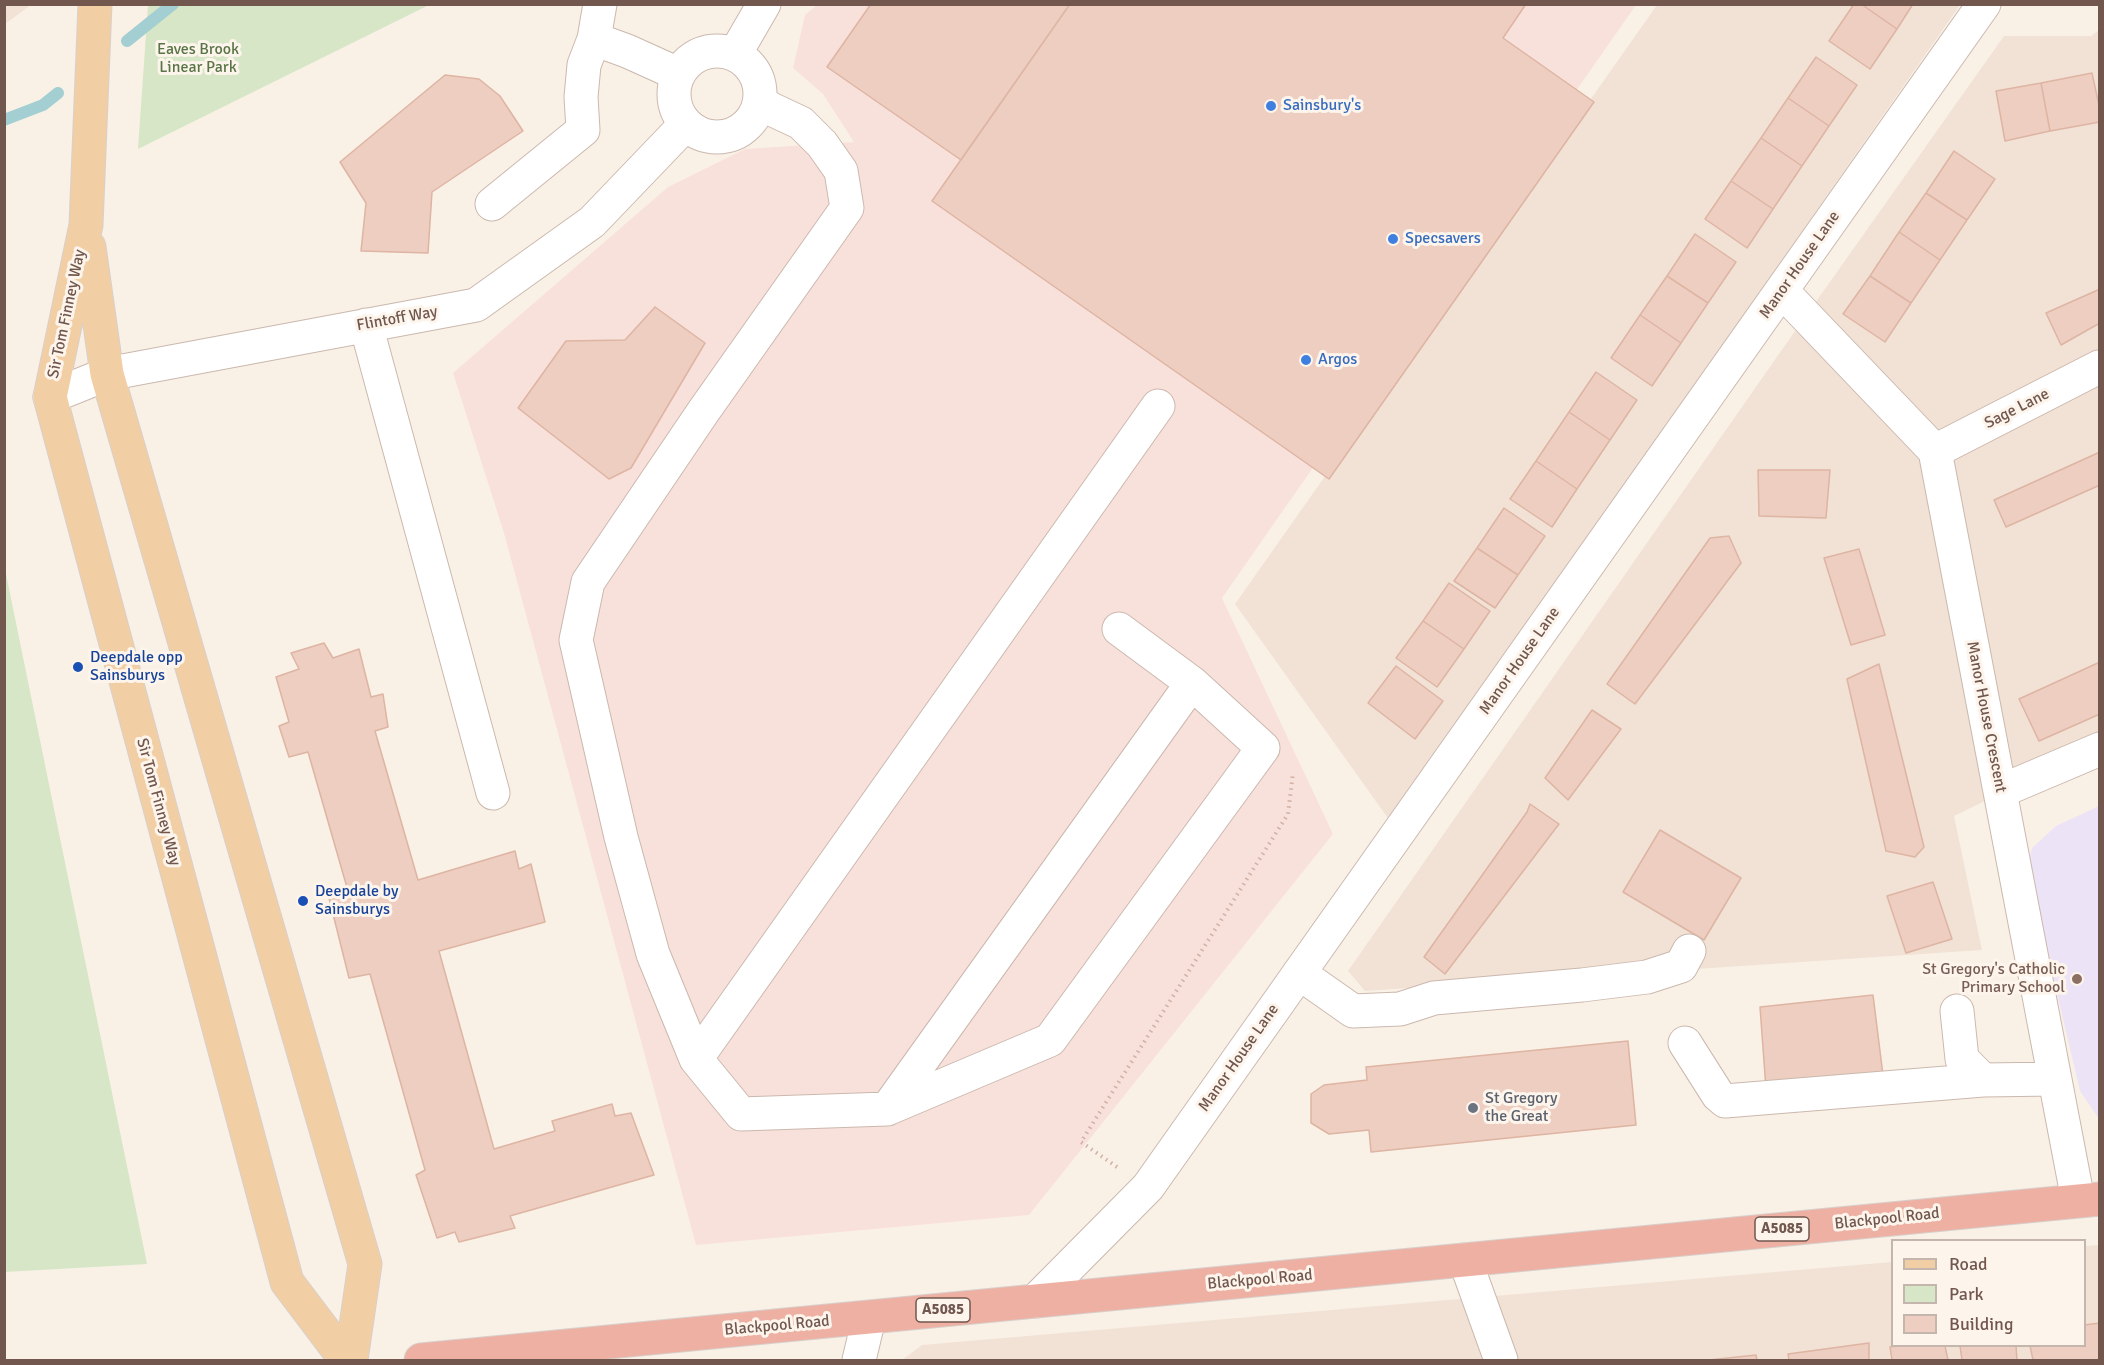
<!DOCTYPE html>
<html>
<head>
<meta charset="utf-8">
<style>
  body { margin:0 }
  #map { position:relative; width:2104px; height:1365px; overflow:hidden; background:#faf1e6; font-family:Signika,sans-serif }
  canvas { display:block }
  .frame { position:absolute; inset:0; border:6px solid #71574e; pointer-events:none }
  .legend { position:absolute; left:1891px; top:1239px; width:195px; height:108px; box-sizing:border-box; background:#fdf5ec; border:2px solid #c5b6ad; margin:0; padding:8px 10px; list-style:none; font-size:18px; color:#71574e }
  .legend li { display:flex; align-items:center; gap:12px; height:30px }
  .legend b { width:30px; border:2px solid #c5b6ad }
</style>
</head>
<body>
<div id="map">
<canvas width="2104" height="1365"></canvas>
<div class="frame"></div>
<ul class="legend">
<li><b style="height:8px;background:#f2cea5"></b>Road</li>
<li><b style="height:16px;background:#d6e6c6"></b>Park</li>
<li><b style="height:16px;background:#edcec1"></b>Building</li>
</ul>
</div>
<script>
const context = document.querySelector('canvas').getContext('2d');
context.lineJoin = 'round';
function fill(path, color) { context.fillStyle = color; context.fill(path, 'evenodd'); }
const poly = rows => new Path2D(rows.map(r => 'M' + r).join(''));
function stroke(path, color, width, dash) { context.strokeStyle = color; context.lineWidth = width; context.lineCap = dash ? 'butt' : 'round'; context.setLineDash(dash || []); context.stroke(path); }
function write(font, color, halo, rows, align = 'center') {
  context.font = font + ' Signika,sans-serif'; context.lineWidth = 6; context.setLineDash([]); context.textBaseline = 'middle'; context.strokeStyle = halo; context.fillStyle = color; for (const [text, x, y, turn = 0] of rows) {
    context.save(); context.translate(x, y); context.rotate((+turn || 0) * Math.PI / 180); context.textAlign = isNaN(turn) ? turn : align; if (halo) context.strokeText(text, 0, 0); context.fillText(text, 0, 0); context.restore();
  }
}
const residential = poly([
  [5,4,31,4,31,5,5,24],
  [1657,5,1960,5,1390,821,1235,604],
  [2099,30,2099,745,1954,816,1982,950,1365,991,1348,971,1781,351,2004,36,2091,36],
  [2099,1245,2099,1360,902,1360,922,1345,1892,1262,1892,1346,2084,1346,2085,1246]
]);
const commercial = poly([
  [817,5,1636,5,1222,598,1333,834,1029,1215,696,1245,504,533,453,373,668,187,745,149,854,142,823,94,793,68,805,15]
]);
const education = poly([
  [2099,806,2099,1119,2080,1091,2027,867,2032,848,2056,826]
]);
const green = poly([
  [148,5,148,4,429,5,138,149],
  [5,569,147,1264,5,1272]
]);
const stream = poly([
  [127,41,173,4],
  [4,120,43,105,58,93]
]);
const building = poly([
  [871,4,1070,4,961,160,827,67,871,4],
  [1070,4,1526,4,1503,38,1594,102,1329,479,932,201,1070,4],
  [1854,4,1861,4,1897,29,1870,69,1829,41,1854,4],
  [1861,4,1913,4,1897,29,1861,4],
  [1816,57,1857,85,1829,126,1788,98,1816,57],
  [2092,73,2100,110,2100,122,2050,131,2041,83,2092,73],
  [445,75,479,79,500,96,523,131,432,192,428,253,361,251,366,203,340,162,445,75],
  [2041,83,2050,131,2005,141,1996,91,2041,83],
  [1788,98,1829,126,1802,166,1761,138,1788,98],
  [1761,138,1802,166,1773,209,1731,181,1761,138],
  [1954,151,1995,179,1967,220,1926,193,1954,151],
  [1731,181,1773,209,1747,248,1705,219,1731,181],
  [1926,193,1967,220,1940,260,1899,232,1926,193],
  [1899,232,1940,260,1911,303,1870,276,1899,232],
  [1695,234,1736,262,1708,303,1667,276,1695,234],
  [1667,276,1708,303,1681,343,1640,315,1667,276],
  [1870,276,1911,303,1885,342,1843,314,1870,276],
  [2100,289,2100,323,2061,345,2046,313,2100,289],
  [655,307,705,343,631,468,609,479,518,408,566,341,625,340,655,307],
  [1640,315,1681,343,1652,386,1611,358,1640,315],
  [1596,372,1637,400,1610,440,1569,412,1596,372],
  [1569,412,1610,440,1577,489,1536,461,1569,412],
  [2100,452,2100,485,2006,527,1994,500,2100,452],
  [1536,461,1577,489,1552,527,1510,499,1536,461],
  [1758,470,1830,470,1826,518,1759,516,1758,470],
  [1504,508,1545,536,1518,575,1477,548,1504,508],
  [1729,536,1741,563,1635,704,1607,684,1710,538,1729,536],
  [1477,548,1518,575,1495,608,1454,581,1477,548],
  [1859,549,1885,635,1851,645,1824,558,1859,549],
  [1449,583,1490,611,1464,649,1423,621,1449,583],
  [1423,621,1464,649,1437,687,1396,658,1423,621],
  [324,643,333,658,359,649,371,697,383,694,388,727,375,731,418,880,515,851,519,869,531,864,545,922,439,951,494,1149,555,1131,552,1121,612,1104,615,1116,631,1113,654,1175,510,1216,515,1228,459,1242,455,1232,437,1238,416,1175,425,1170,370,974,349,978,329,898,348,891,308,752,289,757,279,726,289,722,276,677,299,669,291,653,324,643],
  [2100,662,2100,714,2039,741,2019,699,2100,662],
  [1879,664,1924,847,1915,857,1886,851,1847,679,1879,664],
  [1396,666,1443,701,1415,739,1368,703,1396,666],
  [1592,710,1621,729,1568,800,1545,778,1592,710],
  [1530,804,1559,824,1445,974,1424,957,1527,812,1530,804],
  [1660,830,1741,878,1704,940,1623,892,1660,830],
  [1933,882,1952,939,1906,953,1887,896,1933,882],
  [1873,995,1883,1075,1766,1089,1760,1007,1873,995],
  [1628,1041,1636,1125,1371,1152,1369,1130,1329,1134,1311,1123,1311,1094,1324,1085,1367,1080,1366,1067,1628,1041],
  [2100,1323,2100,1360,2033,1360,2030,1346,2084,1346,2084,1325,2100,1323],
  [1869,1343,1869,1360,1789,1360,1788,1354,1869,1343],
  [1895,1346,1945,1346,1948,1360,1892,1360,1890,1347,1895,1346],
  [1960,1346,2016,1346,2017,1360,1962,1360,1960,1346],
  [1756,1355,1757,1360,1709,1360,1756,1355]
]);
const path = poly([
  [1117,1167,1081,1142,1288,814,1293,773]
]);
const minor = poly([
  [594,39,600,4],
  '674 94a43 43 0 1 1 86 0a43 43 0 1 1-86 0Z',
  [735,54,764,4],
  [760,100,769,108,801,123,822,144,841,171,847,208,703,412,588,582,576,640,621,837,653,954,696,1059,741,1114,887,1109,1192,683,1119,629],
  [492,204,583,130,581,97,584,65,594,39,627,51,678,74],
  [1782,291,1935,451,2078,1200],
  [366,325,493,793],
  [50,397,107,374,476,305,592,222,685,125],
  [1935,451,2099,367],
  [2001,791,2100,749],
  [1299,973,1353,1011,1400,1009,1434,998,1582,985,1647,977,1681,966,1689,951],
  [1957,1011,1962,1059,1983,1080,2055,1079],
  [1685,1043,1718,1095,1725,1101,1983,1080],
  [696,1059,1158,406],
  [887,1109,1050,1040,1263,748,1192,683],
  [1465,1260,1501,1360],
  [1035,1301,1148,1187,1984,4],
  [859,1360,869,1318]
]);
const major = poly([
  [95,4,86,225,50,397,287,1282,346,1360],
  [89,247,107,374,365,1264,351,1360]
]);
const highway = poly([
  [421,1360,2100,1199]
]);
const markers = [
  [1271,106,6,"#3f7fe0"],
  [1393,239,6,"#3f7fe0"],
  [1306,360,6,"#3f7fe0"],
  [78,667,6,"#1a4fb4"],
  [303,901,6,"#1a4fb4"],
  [2077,979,6,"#8d6e63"],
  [1473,1108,6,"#6b7280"]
];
const shields = [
  [1782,1229,54],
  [943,1310,54]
];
const shieldNames = [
  ["A5085",1782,1229],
  ["A5085",943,1310]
];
const parkNames = [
  ["Eaves Brook",198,50],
  ["Linear Park",198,68]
];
const shopNames = [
  ["Sainsbury's",1283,106],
  ["Specsavers",1405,239],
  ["Argos",1318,360]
];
const streetNames = [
  ["Manor House Lane",1800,265,-55],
  ["Sir Tom Finney Way",67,314,-78],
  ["Flintoff Way",397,319,-10],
  ["Sage Lane",2017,409,-27],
  ["Manor House Lane",1520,661,-55],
  ["Manor House Crescent",1986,717,79],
  ["Sir Tom Finney Way",158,802,75],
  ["Manor House Lane",1239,1058,-55],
  ["Blackpool Road",1887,1219,-6],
  ["Blackpool Road",1260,1280,-5],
  ["Blackpool Road",777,1326,-5]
];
const transitNames = [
  ["Deepdale opp",90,658],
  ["Sainsburys",90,676],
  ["Deepdale by",315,892],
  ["Sainsburys",315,910]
];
const educationNames = [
  ["St Gregory's Catholic",2065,970],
  ["Primary School",2065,988]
];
const worshipNames = [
  ["St Gregory",1485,1099],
  ["the Great",1485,1117]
];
fill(residential, '#f1e2d5');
fill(commercial, '#f9e1db');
fill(education, '#ede3f6');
fill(green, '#d6e6c6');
stroke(stream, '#a4cfd2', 12);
fill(building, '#edcec1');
stroke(building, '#deb4a3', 1.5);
stroke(minor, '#cbb8ae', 35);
stroke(major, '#d7d0cd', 35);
stroke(highway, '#d7d0cd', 35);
stroke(path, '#d1b1a4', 4, [1.5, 4.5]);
stroke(minor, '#fff', 33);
stroke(major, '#f2cea5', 33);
stroke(highway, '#eeb0a3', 33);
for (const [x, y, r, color] of markers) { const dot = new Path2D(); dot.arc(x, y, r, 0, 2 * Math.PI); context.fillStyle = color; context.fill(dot); stroke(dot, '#fdf5ec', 2); }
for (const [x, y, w] of shields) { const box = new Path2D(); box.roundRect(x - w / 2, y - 12, w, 24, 4.5); context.fillStyle = '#fdf5ec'; context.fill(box); stroke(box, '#71574e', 1.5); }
write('bold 15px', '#71574e', null, shieldNames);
write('16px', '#597547', '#fdf5ec', parkNames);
write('16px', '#366cbe', '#fdf5ec', shopNames, 'left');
write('16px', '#71574e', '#fdf5ec', streetNames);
write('16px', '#164399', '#fdf5ec', transitNames, 'left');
write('16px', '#785e54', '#fdf5ec', educationNames, 'right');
write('16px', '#5b616d', '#fdf5ec', worshipNames, 'left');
</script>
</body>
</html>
